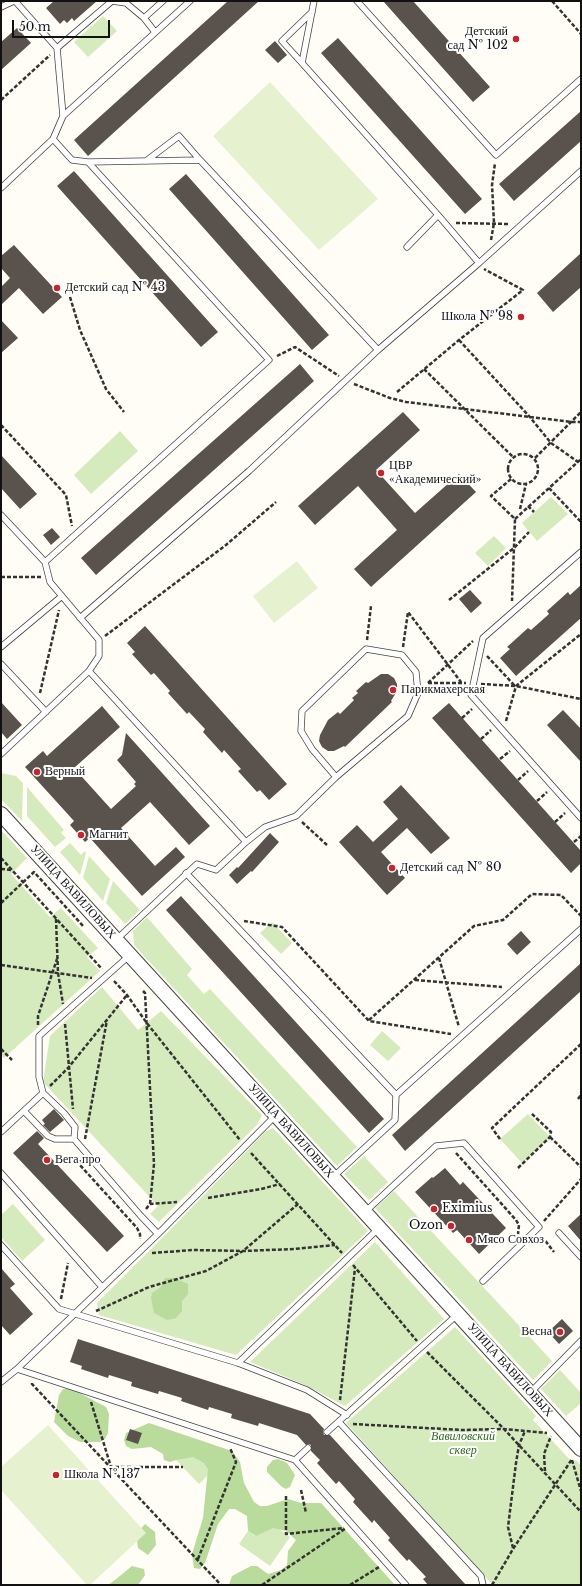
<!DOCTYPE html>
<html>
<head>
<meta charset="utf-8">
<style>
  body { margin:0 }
  #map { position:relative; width:582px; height:1586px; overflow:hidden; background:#fffdf5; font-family:"Libre Baskerville",serif }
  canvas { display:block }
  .frame { position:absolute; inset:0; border:2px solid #111; pointer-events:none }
  .scale { position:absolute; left:12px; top:20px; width:98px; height:18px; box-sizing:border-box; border:2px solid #111; border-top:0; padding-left:5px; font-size:12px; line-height:14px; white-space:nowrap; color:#111; -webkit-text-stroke:3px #fff; paint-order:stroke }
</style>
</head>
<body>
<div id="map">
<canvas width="582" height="1586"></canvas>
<div class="frame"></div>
<div class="scale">50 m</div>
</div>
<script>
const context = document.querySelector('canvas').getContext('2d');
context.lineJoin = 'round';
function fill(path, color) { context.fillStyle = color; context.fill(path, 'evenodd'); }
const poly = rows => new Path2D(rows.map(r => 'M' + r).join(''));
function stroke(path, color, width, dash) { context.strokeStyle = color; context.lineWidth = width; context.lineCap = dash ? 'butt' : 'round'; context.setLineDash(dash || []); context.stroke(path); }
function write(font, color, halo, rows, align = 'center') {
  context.font = font + ' "Libre Baskerville",serif'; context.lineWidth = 4; context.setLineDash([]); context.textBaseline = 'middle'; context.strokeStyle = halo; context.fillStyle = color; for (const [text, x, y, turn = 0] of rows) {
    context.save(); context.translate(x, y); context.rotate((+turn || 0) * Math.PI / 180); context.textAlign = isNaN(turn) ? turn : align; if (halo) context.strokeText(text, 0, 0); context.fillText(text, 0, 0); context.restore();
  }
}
const green = poly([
  [103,16,117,31,88,57,74,42],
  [120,431,138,451,91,494,74,475],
  [551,497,568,514,537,541,522,523],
  [494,536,506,548,488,566,475,553],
  [1,773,16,776,23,783,22,821,1,799],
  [27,787,64,830,61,833,66,838,55,847,27,816],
  [1,830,27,858,11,874,50,917,61,908,98,948,87,957,100,971,4,1058,1,1055],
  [70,843,81,855,85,851,86,853,80,875,60,852],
  [89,856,110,879,103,901,83,878],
  [113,881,140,910,125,924,106,903],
  [147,917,192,969,187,975,204,994,210,989,357,1147,337,1166,134,945,133,931],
  [272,922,292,943,281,954,260,933],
  [102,987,138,1030,161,1011,262,1115,257,1125,159,1222,150,1214,158,1206,43,1082,50,1036],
  [382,1031,401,1048,388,1061,370,1045],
  [528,1114,550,1137,522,1163,500,1139],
  [273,1128,368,1231,236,1355,99,1315,97,1303,169,1231,265,1132],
  [364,1156,388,1182,369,1200,344,1174],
  [394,1191,552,1361,533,1380,375,1208],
  [13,1204,45,1240,22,1261,1,1237,1,1215],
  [375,1242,444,1319,345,1406,305,1385,250,1362],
  [455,1327,536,1416,533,1420,572,1462,576,1460,581,1465,581,1585,496,1585,490,1582,346,1423],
  [560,1370,581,1393,581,1403,566,1416,541,1389],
  [191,1445,214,1469,199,1484,176,1460],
  [267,1520,290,1537,270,1566,239,1544,248,1531,255,1536]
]);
const forest = poly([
  [165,1278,174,1278,188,1284,188,1294,182,1301,182,1311,176,1318,167,1320,154,1313,151,1298,152,1293,161,1287],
  [70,1388,106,1407,109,1414,108,1433,105,1439,100,1442,80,1442,68,1436,54,1422,59,1395,63,1389],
  [149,1423,232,1451,240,1462,244,1483,254,1502,260,1506,267,1506,288,1499,301,1503,321,1503,395,1585,229,1585,232,1576,251,1566,257,1566,268,1574,281,1570,287,1565,288,1551,296,1540,286,1531,273,1528,256,1536,248,1531,247,1516,235,1509,229,1509,218,1524,205,1563,200,1569,194,1568,192,1554,203,1518,208,1469,204,1463,193,1457,176,1460,170,1462,164,1460,163,1454,151,1447,132,1449,126,1446,124,1440,126,1433],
  [278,1459,287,1463,295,1475,290,1487,286,1489,282,1487,267,1472,267,1467,273,1460],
  [145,1524,155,1532,156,1545,148,1555,138,1548,136,1534],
  [132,1566,144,1569,145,1575,138,1585,108,1585,115,1580]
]);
const pitch = poly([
  [270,82,378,199,319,250,213,136],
  [297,561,318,588,274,623,253,596],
  [48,1425,146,1533,90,1585,87,1585,1,1490,1,1467]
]);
const building = poly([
  [54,1,97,1,74,21,72,18,67,23,64,20,60,24,46,8],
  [228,1,259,1,88,156,74,140],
  [383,1,413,1,490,87,473,102],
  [17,28,31,43,1,70,1,42],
  [338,38,482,199,465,214,321,53],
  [275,41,287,55,278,63,265,50],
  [581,111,581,141,514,201,499,184],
  [74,171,218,332,201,347,57,186],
  [186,174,329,335,312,350,169,189],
  [14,245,62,297,43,314,19,288,1,305,1,287,10,278,1,268,1,256],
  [581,253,581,287,553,312,537,293],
  [1,320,18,338,1,353],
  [300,364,314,381,96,575,81,558],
  [403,412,420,430,376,470,415,513,459,474,476,492,371,587,354,569,397,530,358,486,315,525,298,506],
  [1,455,37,494,20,509,1,488],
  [52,528,60,537,51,545,43,535],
  [581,585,581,618,516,676,500,658,510,649,507,647,528,628,531,630,549,614,547,611,568,592,570,595],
  [470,590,482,603,471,613,459,599],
  [145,626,287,784,269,800,260,790,257,792,238,771,241,769,224,750,222,753,203,732,205,729,189,712,187,714,168,693,170,691,154,673,151,675,132,654,135,652,127,643],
  [381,674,388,674,394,678,397,684,397,691,391,701,392,702,345,747,344,746,334,751,328,751,322,747,319,741,320,735,328,720,338,712,340,714,354,700,352,698,358,693,356,691,366,682,368,683],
  [1,702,22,725,7,739,1,732],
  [449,703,581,851,581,863,571,873,432,718],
  [102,706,120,727,74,768,111,809,136,786,134,784,136,782,117,760,122,755,126,733,210,826,189,845,150,802,121,828,155,866,176,847,185,857,142,896,90,838,85,842,70,825,74,821,25,767,43,751,47,756],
  [563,710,581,729,581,762,547,725],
  [401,785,450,838,431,854,407,828,381,852,405,878,387,895,339,842,357,825,373,842,398,819,383,802],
  [270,833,279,842,252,872,251,871,237,884,229,875,237,867,238,868],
  [181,896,384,1119,369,1133,166,910],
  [521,931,531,942,517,955,507,944],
  [581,963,581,991,405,1151,392,1135],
  [54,1109,64,1120,50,1132,43,1125,45,1124,42,1120],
  [37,1131,44,1138,38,1144,124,1236,107,1252,13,1153],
  [445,1168,460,1185,463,1182,506,1228,479,1254,457,1230,453,1233,415,1192,432,1177,433,1178],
  [581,1214,581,1241,568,1226],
  [1,1268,15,1284,10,1288,33,1314,10,1335,1,1325],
  [562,1319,573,1331,559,1344,548,1332],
  [78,1339,310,1414,324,1429,323,1432,324,1435,330,1435,466,1585,428,1585,423,1579,426,1577,409,1559,407,1561,388,1540,390,1538,374,1520,372,1523,353,1502,355,1499,339,1481,336,1484,317,1463,320,1460,311,1451,311,1445,309,1444,306,1445,297,1435,259,1423,258,1426,231,1418,232,1414,209,1407,208,1410,181,1401,182,1398,159,1391,158,1394,131,1386,132,1382,109,1375,108,1378,81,1369,82,1366,70,1362],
  [130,1429,142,1433,138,1444,126,1440]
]);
const path = poly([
  [552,1,581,34],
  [1,100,50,55],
  [456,223,509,224],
  [491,240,494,223,492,185,495,163],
  [70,297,80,330,106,389,124,412],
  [459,340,529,416,551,443,581,464],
  [277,356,295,347,339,376],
  [424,369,513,457],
  [354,384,390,398,406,402,572,422,581,422],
  [397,392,459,340,523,290,484,269],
  [1,425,66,495,72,526],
  '508 469a15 15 0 1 1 30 0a15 15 0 1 1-30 0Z',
  [535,458,581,412],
  [511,479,491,496,515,519,512,601],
  [549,488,581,522],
  [528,506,534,512],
  [520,509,526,484],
  [515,519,581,459],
  [1,577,41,577],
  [449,600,515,547,529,532],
  [105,636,226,545,276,502],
  [367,640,371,606],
  [403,647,408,612,461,682],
  [487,656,515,686],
  [428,683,466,683],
  [428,683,473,641],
  [481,684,516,686,581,699],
  [40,693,59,610],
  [462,718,472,709],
  [506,721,516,686,581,634],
  [481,739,491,730],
  [500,759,510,751],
  [518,780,528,771],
  [537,801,547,792],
  [302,822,327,845],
  [555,822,565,813],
  [574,842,581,836],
  [1,858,102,969],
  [1,869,12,870],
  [1,903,34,872,84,927],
  [56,919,58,973,63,1004],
  [244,921,282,927,369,1021,451,1034],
  [439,958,459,1027],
  [1,965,92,978],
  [415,980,502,987],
  [114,981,127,995,146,1022,240,1140],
  [143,991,145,993,154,1164,150,1204],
  [369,1020,474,926,503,920,532,894,561,895,581,916],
  [65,1024,73,1109],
  [38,1025,38,1016,57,959],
  [1,1049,12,1060],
  [50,1086,68,1068,127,995],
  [578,1099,581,1095],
  [550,1137,581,1167],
  [85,1139,107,1020],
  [500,1139,492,1128,581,1044],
  [251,1153,342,1253],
  [456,1153,516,1220,519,1225,518,1234],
  [80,1160,79,1164,137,1228,140,1234,140,1239],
  [518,1168,550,1137,551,1132,531,1113],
  [208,1198,261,1189,280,1184],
  [146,1209,150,1204,177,1202],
  [544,1221,581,1179],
  [543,1236,543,1238,554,1252],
  [152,1253,193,1250,243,1251,294,1249,335,1245],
  [353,1265,417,1341],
  [61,1299,68,1263],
  [96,1311,149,1287,206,1271,243,1251,298,1204],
  [427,1352,504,1429,581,1512],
  [32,1383,32,1384,221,1585],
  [340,1400,355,1268],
  [91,1402,111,1467,183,1467],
  [353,1424,462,1430,504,1429,547,1433],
  [572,1460,581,1491],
  [545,1471,544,1454,551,1436],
  [301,1490,306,1513],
  [286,1496,286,1534,344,1528],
  [513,1548,508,1527,516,1463,519,1445,525,1431],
  [198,1559,236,1462,230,1448],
  [262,1585,346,1528],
  [350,1585,379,1567],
  [492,1585,513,1549,572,1459]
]);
const service = poly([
  [112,1,126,3,144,18,155,32],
  [357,1,496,155,581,79],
  [1,7,14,1],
  [144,18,163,1],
  [57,48,112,1],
  [302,63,282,41,312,12],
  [63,116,190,1],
  [146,161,179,136,200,160],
  [88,162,200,160,378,350],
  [1,188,53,139,63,116,57,48,15,1],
  [407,247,438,215],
  [479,263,581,171],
  [1,515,45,562,50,582,99,640,99,656,89,671,1,754],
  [581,552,483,638,471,695,581,818],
  [45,562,269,360,88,162,72,160,53,139],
  [80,618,249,471,378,350,479,263,438,215,302,63,314,1],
  [1,647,62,596],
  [1,664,46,712],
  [89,671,246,842,216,870,197,864,117,939],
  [246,842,265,827,296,816,336,777,408,716,418,693,416,672,402,655,366,649,302,711,301,731,312,749,336,777],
  [186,873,396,1095,581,929],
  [130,955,39,1036,39,1077,43,1093,64,1113,75,1127,74,1139,140,1215,158,1234,276,1115],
  [24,1111,48,1136,55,1139,74,1139],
  [1,1132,43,1093],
  [1,1173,102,1287],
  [333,1177,395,1120,396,1095],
  [365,1212,436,1146,464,1143,539,1227,483,1281],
  [559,1233,581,1257],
  [1,1245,59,1309,238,1363,307,1390,347,1415],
  [238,1363,379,1228],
  [17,1369,295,1460,406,1585],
  [1,1382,17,1369,158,1234],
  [530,1393,581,1341],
  [339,1422,481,1576,483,1585],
  [327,1432,458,1314],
  [295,1460,308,1448]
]);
const tertiary = poly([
  [1,814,581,1449]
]);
const markers = [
  [516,39,4,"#c4262e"],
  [57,288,4,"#c4262e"],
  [521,317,4,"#c4262e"],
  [381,473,4,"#c4262e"],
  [393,690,4,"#c4262e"],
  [37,772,4,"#c4262e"],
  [81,835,4,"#c4262e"],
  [392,868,4,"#c4262e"],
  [47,1160,4,"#c4262e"],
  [434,1209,4,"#c4262e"],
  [451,1226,4,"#c4262e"],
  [469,1240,4,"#c4262e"],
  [560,1332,4,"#c4262e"],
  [56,1475,4,"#c4262e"]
];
const poiNames = [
  ["Детский",508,32,"right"],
  ["сад № 102",508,46,"right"],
  ["Детский сад № 43",65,288],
  ["Школа № 98",513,317,"right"],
  ["ЦВР",389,466],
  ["«Академический»",389,480],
  ["Парикмахерская",401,690],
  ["Верный",45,772],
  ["Магнит",89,835],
  ["Детский сад № 80",400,868],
  ["Вега про",55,1160],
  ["Eximius",442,1209],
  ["Ozon",443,1226,"right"],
  ["Мясо Совхоз",477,1240],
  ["Весна",552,1332,"right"],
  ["Школа № 137",64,1475]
];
const streetNames = [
  ["УЛИЦА ВАВИЛОВЫХ",73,892,48],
  ["УЛИЦА ВАВИЛОВЫХ",291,1131,48],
  ["УЛИЦА ВАВИЛОВЫХ",510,1370,48]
];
const parkNames = [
  ["Вавиловский",463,1437],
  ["сквер",463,1451]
];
fill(green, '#d5ebbd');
fill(forest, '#b9dc9c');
fill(pitch, '#e6f2cf');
fill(building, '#5a524d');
stroke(service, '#444', 7);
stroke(tertiary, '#444', 16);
stroke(path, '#333', 2.5, [4, 2]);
stroke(service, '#fff', 5.5);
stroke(tertiary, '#fff', 14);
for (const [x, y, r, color] of markers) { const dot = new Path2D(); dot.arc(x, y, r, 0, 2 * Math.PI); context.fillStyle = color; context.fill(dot); stroke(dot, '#fff', 1.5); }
write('12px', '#111', '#fff', poiNames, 'left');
write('12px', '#111', '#fff', streetNames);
write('italic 12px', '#2f6b1f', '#fff', parkNames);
</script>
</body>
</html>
